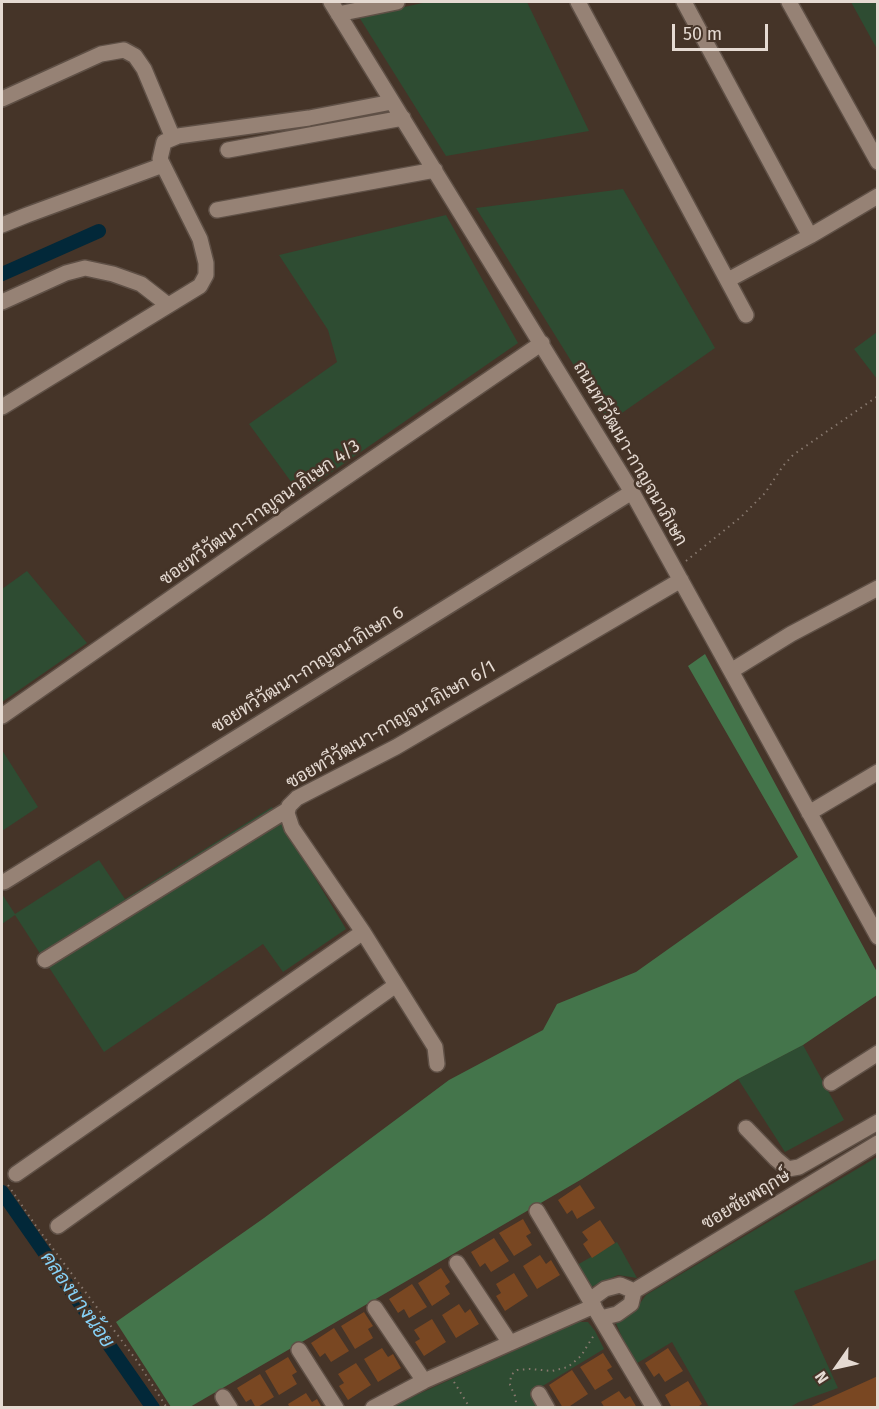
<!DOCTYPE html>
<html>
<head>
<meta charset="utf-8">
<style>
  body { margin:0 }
  #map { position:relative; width:879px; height:1409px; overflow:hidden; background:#453428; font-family:"Fira Sans",sans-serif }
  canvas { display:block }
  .frame { position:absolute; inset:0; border:3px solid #e5dad2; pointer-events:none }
  .north { position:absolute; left:807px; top:1337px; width:60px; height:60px; -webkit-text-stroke:4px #453428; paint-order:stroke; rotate:236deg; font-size:16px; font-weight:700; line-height:24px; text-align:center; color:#e5dad2 }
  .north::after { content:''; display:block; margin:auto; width:21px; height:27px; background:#e5dad2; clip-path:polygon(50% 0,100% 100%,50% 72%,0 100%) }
  .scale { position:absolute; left:672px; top:24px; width:96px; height:27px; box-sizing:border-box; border:3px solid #e5dad2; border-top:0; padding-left:8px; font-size:18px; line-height:21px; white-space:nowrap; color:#e5dad2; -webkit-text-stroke:4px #453428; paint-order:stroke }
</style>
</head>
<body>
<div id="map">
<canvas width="879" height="1409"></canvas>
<div class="frame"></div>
<div class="north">N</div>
<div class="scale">50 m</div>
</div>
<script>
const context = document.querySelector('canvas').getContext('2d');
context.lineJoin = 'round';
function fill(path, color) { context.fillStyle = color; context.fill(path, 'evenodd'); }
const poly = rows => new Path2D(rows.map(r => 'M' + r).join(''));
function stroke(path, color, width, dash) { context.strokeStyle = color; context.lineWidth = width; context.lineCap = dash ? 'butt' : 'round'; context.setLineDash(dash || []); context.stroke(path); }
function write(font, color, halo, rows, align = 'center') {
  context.font = font + ' "Fira Sans",Sarabun,sans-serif'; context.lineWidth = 5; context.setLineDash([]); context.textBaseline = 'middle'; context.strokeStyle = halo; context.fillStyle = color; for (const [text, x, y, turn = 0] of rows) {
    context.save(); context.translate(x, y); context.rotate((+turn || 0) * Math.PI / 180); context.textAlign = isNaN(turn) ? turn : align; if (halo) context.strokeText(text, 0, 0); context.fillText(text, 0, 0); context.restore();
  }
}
const green = poly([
  [427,2,527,2,589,131,446,156,359,17],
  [851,2,877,2,877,49],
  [623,189,715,348,609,422,476,208],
  [446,215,518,343,300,494,249,424,337,362,328,330,279,255],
  [877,332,877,379,854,349],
  [27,571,87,643,2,702,2,589],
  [2,750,38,807,2,831],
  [272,807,346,929,283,972,263,944,104,1052,15,915,2,924,2,894,15,914,99,860,125,899],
  [803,1045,844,1120,785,1152,738,1079],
  [877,1157,877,1259,794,1291,838,1388,799,1402,790,1407,709,1407,672,1342,634,1365,615,1321,638,1306,646,1295],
  [617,1242,637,1278,618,1275,591,1287,577,1265],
  [578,1322,588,1322,595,1331,604,1349,531,1393,539,1407,393,1408,392,1406]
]);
const forest = poly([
  [705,654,877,972,877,995,803,1045,738,1079,582,1179,190,1407,171,1407,116,1322,264,1218,449,1080,543,1030,557,1004,636,972,798,857,688,666]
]);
const canal = poly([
  [2,274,99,231],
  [2,1192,153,1408]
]);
const building = poly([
  [580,1185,595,1208,577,1219,572,1210,567,1214,558,1200],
  [523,1219,531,1233,526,1236,532,1245,514,1256,499,1233],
  [600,1220,615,1243,592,1258,583,1244,588,1240,582,1232],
  [494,1238,509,1261,491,1272,485,1263,480,1267,471,1252],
  [540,1255,546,1264,551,1260,560,1275,537,1289,523,1266],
  [441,1268,450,1282,445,1286,450,1294,432,1306,418,1283],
  [514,1273,528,1296,505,1311,496,1296,501,1293,496,1284],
  [412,1284,427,1307,409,1318,404,1309,398,1313,389,1299],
  [459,1304,465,1313,470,1309,479,1324,456,1338,442,1315],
  [364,1312,373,1326,368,1329,373,1338,355,1349,341,1326],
  [432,1319,446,1342,424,1356,415,1342,420,1339,414,1330],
  [334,1328,349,1351,331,1362,325,1353,320,1357,311,1343],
  [382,1348,388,1357,393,1354,401,1368,378,1382,364,1359],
  [668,1348,683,1371,665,1382,659,1373,654,1377,645,1363],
  [603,1353,612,1367,607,1370,613,1379,595,1390,580,1367],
  [288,1357,297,1372,292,1375,297,1384,279,1395,265,1371],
  [356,1363,371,1385,348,1400,339,1386,344,1383,338,1374],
  [572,1370,588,1394,567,1408,563,1408,549,1385],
  [260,1374,274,1397,256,1408,251,1399,246,1402,237,1388],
  [878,1376,878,1408,807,1408],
  [688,1381,702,1404,696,1408,680,1408,679,1406,672,1408,665,1395],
  [619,1391,625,1399,630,1396,637,1408,605,1408,601,1402],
  [306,1393,312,1402,317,1399,322,1408,290,1408,288,1404]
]);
const path = poly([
  [686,561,741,517,765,493,783,466,793,455,878,396],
  [8,1185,36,1226,137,1361,167,1408],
  [454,1382,470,1408],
  [517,1408,515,1396,510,1385,511,1375,517,1370,530,1369,552,1371,568,1367,581,1356,594,1335]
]);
const minor = poly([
  [331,2,632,492,878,937],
  [578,2,746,315],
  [684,2,810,236],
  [789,2,878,162],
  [338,14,397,2],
  [2,99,101,54,124,50,135,56,144,69,173,138],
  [228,150,403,118],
  [217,210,435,170],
  [2,225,27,215,163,165],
  [728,280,810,236,878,196],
  [2,302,66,273,85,268,113,274,141,284,168,305],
  [2,407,200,286,206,275,206,263,200,239,160,159,164,142,178,136,309,118,392,102],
  [731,671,791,634,878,588],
  [2,716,260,536,542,343],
  [809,813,878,772],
  [4,882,632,492],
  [45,960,287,810],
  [437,1064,435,1047,363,932,292,828,287,813,289,806,297,798,396,747,681,580],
  [831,1083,878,1053],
  [746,1128,776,1159,788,1169,799,1167,878,1122],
  [16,1174,363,932],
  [537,1211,654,1408],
  [58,1226,396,985],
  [457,1263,510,1343],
  [590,1300,605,1289,620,1285,634,1291],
  [375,1308,424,1381],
  [601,1318,617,1314,631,1304,634,1291,878,1143],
  [299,1350,336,1408],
  [539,1394,547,1408],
  [223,1397,230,1408],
  [373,1408,424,1381,594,1306]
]);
const streetNames = [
  ["ถนนทวีวัฒนา-กาญจนาภิเษก",630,454,60],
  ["ซอยทวีวัฒนา-กาญจนาภิเษก 4/3",260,513,-35],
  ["ซอยทวีวัฒนา-กาญจนาภิเษก 6",308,670,-32],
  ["ซอยทวีวัฒนา-กาญจนาภิเษก 6/1",391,725,-30],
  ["ซอยชัยพฤกษ์",746,1200,-31]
];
const waterNames = [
  ["คลองบางน้อย",77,1300,55]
];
fill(green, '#2e4c32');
fill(forest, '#44754b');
stroke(canal, '#022839', 14);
fill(building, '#794722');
stroke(minor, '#5f5046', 18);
stroke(path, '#87786e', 2, [1.5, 4.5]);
stroke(minor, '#968275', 15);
write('18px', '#e5dad2', '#453428', streetNames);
write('italic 20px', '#86d1f7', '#453428', waterNames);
</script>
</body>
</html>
